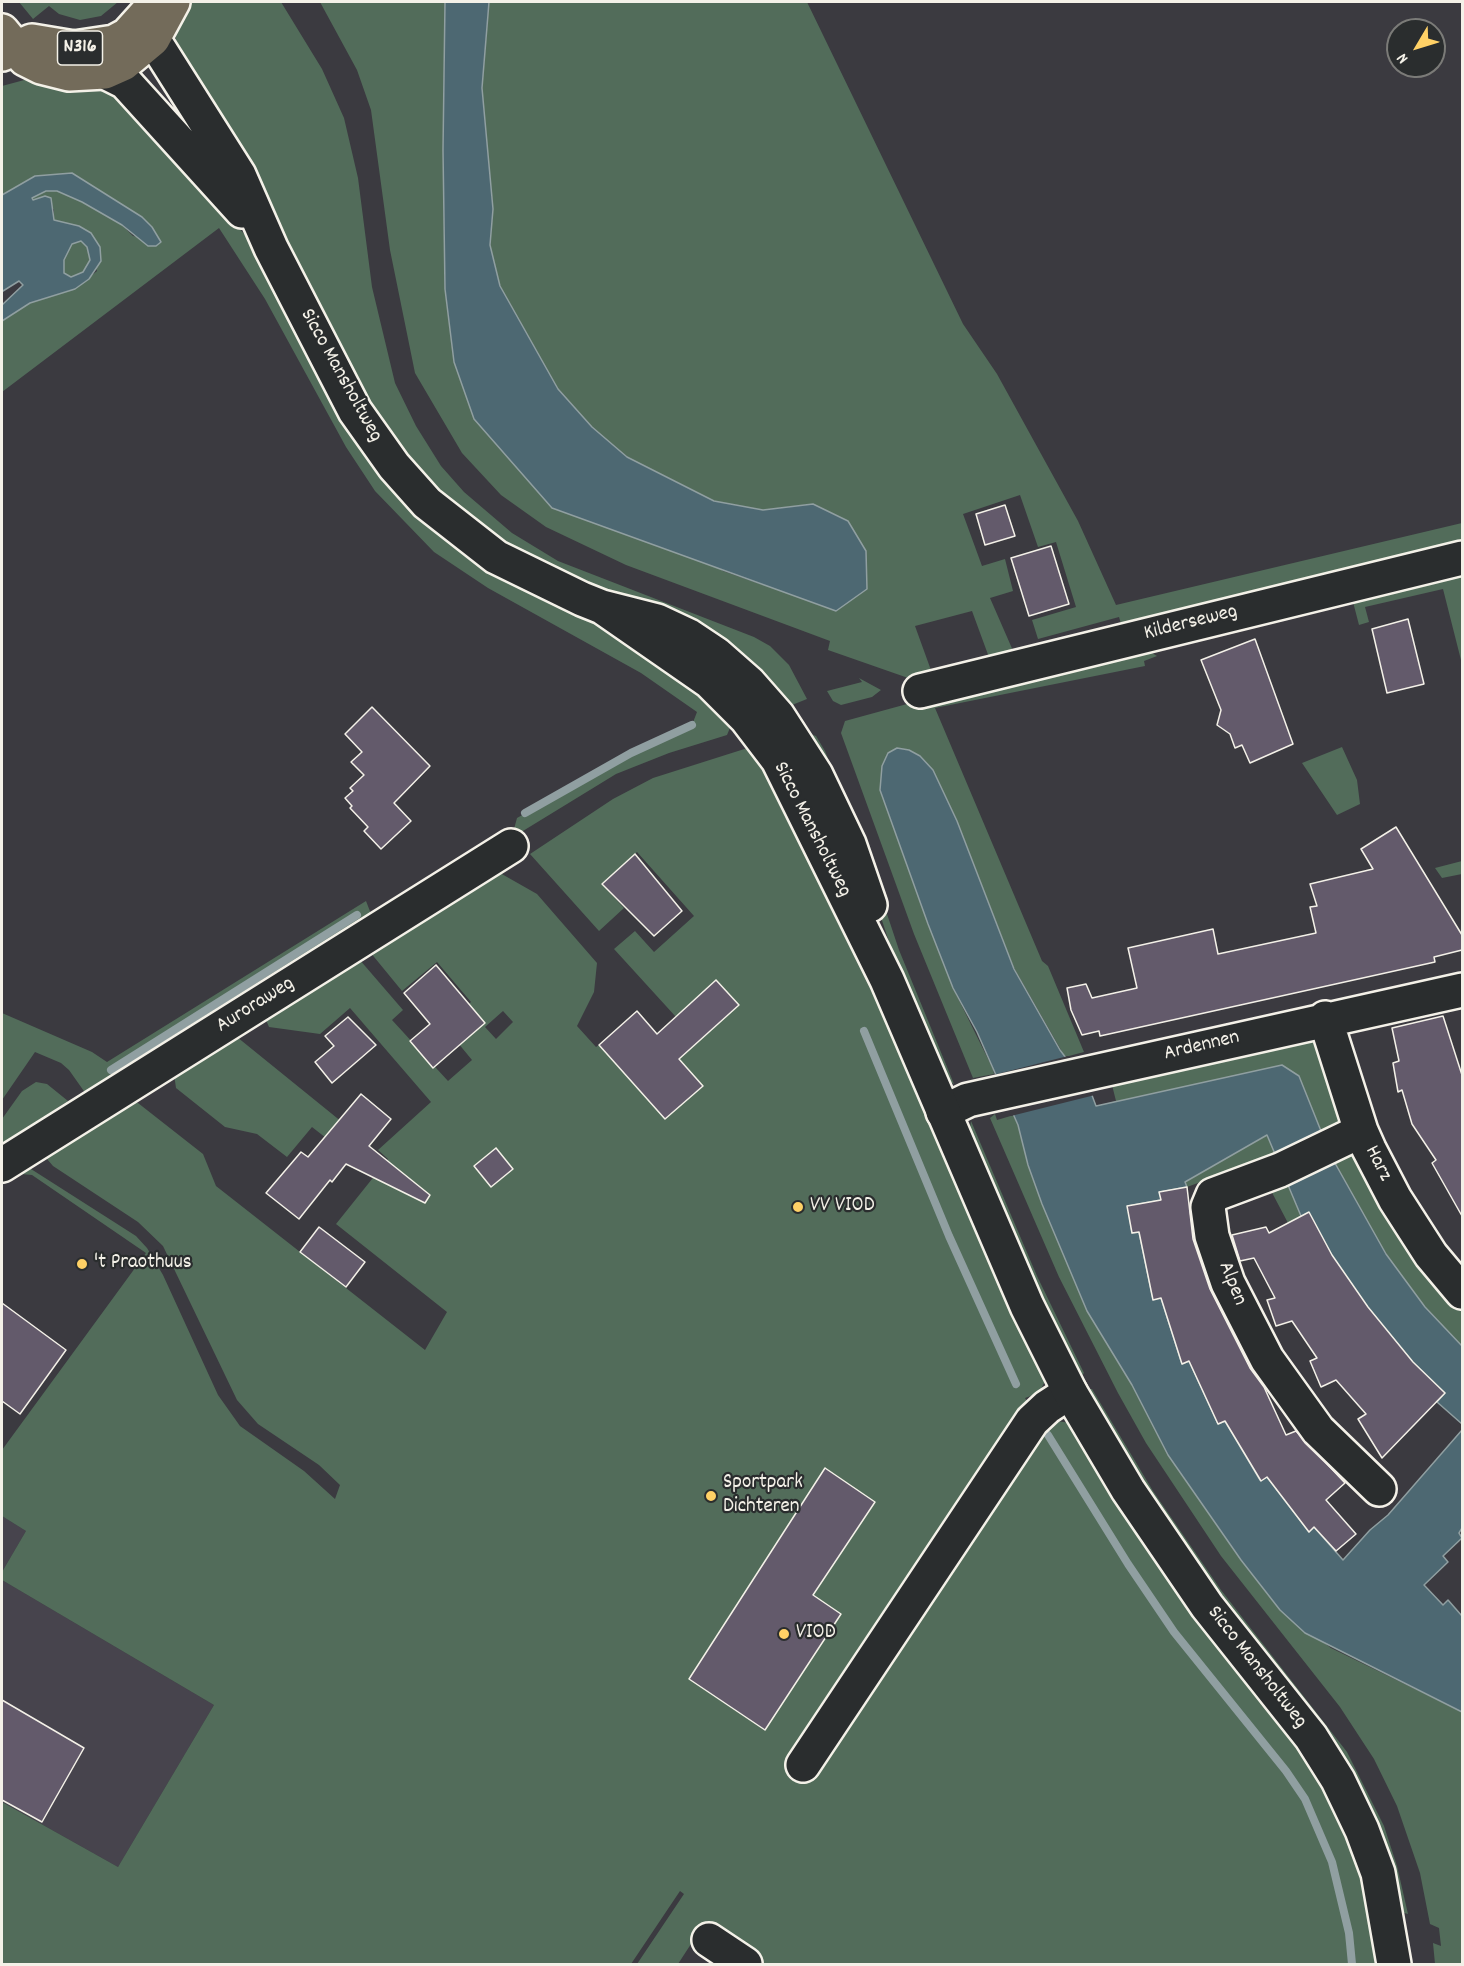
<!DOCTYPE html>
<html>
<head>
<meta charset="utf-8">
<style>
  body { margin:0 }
  #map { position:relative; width:1464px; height:1966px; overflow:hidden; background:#3b3a40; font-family:Dekko,sans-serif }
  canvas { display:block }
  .frame { position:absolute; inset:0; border:3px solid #f4f1e8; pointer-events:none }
  .north { position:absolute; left:1386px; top:18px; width:60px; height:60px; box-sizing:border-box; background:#2a2d2e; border:2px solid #7b7b78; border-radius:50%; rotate:232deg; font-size:16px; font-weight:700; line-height:24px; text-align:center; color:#f4f1e8 }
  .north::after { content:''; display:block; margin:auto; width:21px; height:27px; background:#ffd166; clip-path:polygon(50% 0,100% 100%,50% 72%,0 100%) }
</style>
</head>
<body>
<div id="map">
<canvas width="1464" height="1966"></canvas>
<div class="frame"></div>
<div class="north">N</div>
</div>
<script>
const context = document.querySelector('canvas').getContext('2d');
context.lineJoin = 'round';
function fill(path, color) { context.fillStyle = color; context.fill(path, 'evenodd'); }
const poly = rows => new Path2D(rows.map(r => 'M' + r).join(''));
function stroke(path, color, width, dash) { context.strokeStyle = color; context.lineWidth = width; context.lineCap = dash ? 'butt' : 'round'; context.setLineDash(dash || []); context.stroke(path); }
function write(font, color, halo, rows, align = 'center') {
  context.font = font + ' Dekko,sans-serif'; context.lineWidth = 4.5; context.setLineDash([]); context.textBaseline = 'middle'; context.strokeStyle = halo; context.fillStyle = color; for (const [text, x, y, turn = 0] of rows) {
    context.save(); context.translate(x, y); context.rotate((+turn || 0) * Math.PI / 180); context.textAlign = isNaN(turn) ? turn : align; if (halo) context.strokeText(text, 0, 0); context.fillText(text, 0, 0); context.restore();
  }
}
const built = poly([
  [2,1516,26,1531,2,1572],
  [2,1580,214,1705,118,1867,2,1802]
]);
const green = poly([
  [19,2,118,2,101,16,80,20,59,14,49,6,33,19],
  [186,2,281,2,322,69,344,118,358,178,372,287,395,383,416,426,441,466,464,492,512,533,558,561,754,637,770,646,789,665,807,699,782,709,520,557,450,506,381,428,174,51,177,25],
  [320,2,445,2,443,150,445,289,454,362,723,571,763,585,813,504,763,510,714,501,627,457,592,427,558,389,500,286,490,245,493,209,482,88,489,2,807,2,963,324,997,374,1078,521,1116,605,1462,523,1462,544,1122,627,1119,617,1038,639,1032,620,1076,607,1056,542,1038,547,1020,495,963,514,982,566,1005,559,1013,591,990,598,1014,653,990,660,972,611,915,626,932,673,911,679,828,650,830,641,626,565,546,527,501,495,462,453,415,373,390,250,371,110,357,70],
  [28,79,114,89,245,235,264,263,363,447,630,637,655,651,732,723,727,735,669,753,616,774,518,834,514,829,517,818,631,753,692,725,697,712,641,673,488,588,434,552,375,491,346,447,265,299,219,228,2,392,2,321,30,303,75,289,97,271,79,226,53,220,54,210,45,196,33,200,32,198,46,191,57,191,82,202,122,225,133,236,161,242,35,176,2,195,2,86],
  [81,241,87,247,90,260,83,272,71,277,64,273,64,260,72,244],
  [1462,569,1462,664,1443,589,1365,607,1369,622,1359,625,1352,598],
  [1144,648,1157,656,1144,661,1145,666,935,708,1042,961,1048,966,1084,1052,1065,1057,1014,968,957,821,933,770,920,756,909,750,897,748,880,790,953,988,993,1069,994,1074,973,1078,914,934,841,733,845,721,918,701],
  [859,678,881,690,872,697,841,705,833,701,827,691,862,682],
  [808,733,816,736,825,751,869,860,899,950,954,1084,943,1078,899,972,868,878],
  [757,745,786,793,1046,1379,1039,1393,1025,1398,1044,1427,1056,1421,1071,1423,1319,1769,1367,1880,1379,1964,765,1964,704,1924,678,1964,637,1964,684,1894,680,1891,631,1964,2,1964,2,1802,118,1867,214,1705,2,1580,2,1572,26,1531,2,1516,2,1450,146,1253,32,1175,21,1174,2,1185,2,1179,22,1167,31,1169,136,1236,147,1248,163,1275,218,1395,240,1426,304,1471,335,1499,340,1485,319,1465,258,1424,237,1400,163,1246,138,1222,53,1166,42,1153,127,1101,138,1103,203,1154,216,1186,425,1350,447,1312,336,1224,388,1159,378,1150,431,1102,350,1008,320,1034,269,1027,266,1020,359,959,403,1010,392,1020,448,1081,472,1060,444,1026,471,1002,437,962,402,991,370,952,500,873,537,894,597,963,594,992,577,1026,596,1047,599,1045,665,1119,703,1086,679,1059,739,1005,716,980,676,1017,614,949,635,931,654,952,694,916,637,852,602,884,624,908,599,931,530,854,613,799,653,778],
  [503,1011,513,1022,496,1039,485,1027],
  [1342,747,1357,780,1360,804,1337,815,1302,763],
  [1462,861,1462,874,1442,878,1435,868],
  [366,901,373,919,86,1094,69,1070,61,1063,35,1052,2,1100,2,1013,92,1052,107,1062],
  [237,1037,358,1135,344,1152,312,1127,287,1157,257,1134,225,1127,176,1088,174,1074],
  [1313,1038,1318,1042,1342,1118,1341,1124,1325,1140,1299,1077,1089,1128,1092,1096,1096,1106,1116,1101,1111,1081],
  [36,1082,47,1084,68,1101,2,1144,2,1119,22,1091],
  [995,1114,997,1120,1014,1115,1132,1385,1168,1455,1241,1560,1280,1610,1331,1648,1462,1712,1462,1964,1435,1964,1433,1943,1441,1946,1439,1928,1430,1924,1420,1873,1397,1806,1374,1759,1340,1707,1221,1556,1146,1443,1118,1393,1059,1277,990,1118],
  [971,1121,1037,1276,1084,1373,1079,1378,1053,1331,969,1136],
  [1267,1134,1278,1161,1235,1178,1228,1172,1187,1187,1185,1182],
  [1344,1152,1359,1158,1462,1310,1462,1346,1425,1307,1404,1281,1364,1219,1331,1156],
  [1286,1176,1301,1216,1288,1223,1268,1185],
  [1084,1389,1092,1389,1153,1491,1221,1590,1347,1752,1384,1826,1397,1866,1408,1914,1401,1912,1241,1628,1143,1489]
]);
const water = poly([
  [445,2,489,2,482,88,493,209,490,245,500,286,558,389,592,427,627,457,714,501,763,510,813,504,848,521,866,551,867,589,836,611,552,508,474,419,454,362,445,289,443,150,445,2],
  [72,173,142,217,152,227,161,242,156,246,148,246,122,225,82,202,57,191,46,191,32,198,33,200,45,196,51,198,54,220,79,226,91,233,100,247,101,261,89,279,75,289,30,303,2,321,2,305,23,285,19,281,3,291,2,289,2,195,35,176,72,173],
  [81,241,87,247,90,260,83,272,71,277,64,273,64,260,72,244,81,241],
  [897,748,909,750,920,756,933,770,957,821,1014,969,1060,1050,1090,1090,1096,1106,1282,1065,1299,1076,1331,1156,1386,1254,1425,1307,1462,1346,1462,1424,1437,1402,1445,1393,1373,1330,1301,1216,1267,1135,1185,1182,1187,1187,1160,1192,1161,1200,1128,1206,1132,1233,1139,1232,1153,1299,1161,1298,1182,1364,1189,1361,1218,1424,1225,1421,1260,1480,1267,1477,1309,1532,1314,1527,1343,1560,1370,1530,1388,1515,1462,1430,1462,1528,1459,1533,1462,1538,1443,1556,1448,1562,1424,1585,1443,1605,1448,1600,1462,1616,1462,1712,1305,1633,1280,1610,1241,1560,1168,1455,1132,1385,1087,1311,1042,1204,1028,1165,1018,1125,977,1032,953,988,928,924,880,790,882,766,888,753,897,748]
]);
const pier = poly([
  [1068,1056,1093,1088,1095,1095,1011,1116,993,1075]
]);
const stream = poly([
  [525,813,631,753,692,725],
  [864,1031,949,1236,1016,1384],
  [111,1070,357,915],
  [1048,1435,1128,1564,1174,1632,1286,1771,1305,1799,1332,1862,1349,1933,1352,1964]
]);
const building = poly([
  [1005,505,1015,536,985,545,976,514,1005,505],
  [1051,546,1069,604,1029,616,1011,558,1051,546],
  [1408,619,1424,684,1387,693,1372,629,1408,619],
  [1255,639,1293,744,1250,763,1242,745,1235,748,1230,734,1217,725,1221,710,1201,660,1255,639],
  [372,707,430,766,394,803,411,821,381,849,364,831,368,827,350,808,352,806,345,798,353,791,350,788,364,775,351,762,362,752,345,734,372,707],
  [1396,827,1462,935,1462,950,1434,957,1435,962,1313,989,1100,1036,1099,1031,1082,1035,1071,1010,1067,988,1086,984,1092,998,1137,988,1128,948,1213,929,1218,954,1316,933,1310,907,1317,906,1310,884,1373,869,1361,849,1396,827],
  [635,854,682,911,654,936,602,884,635,854],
  [436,965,485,1023,433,1068,410,1041,430,1024,404,993,436,965],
  [716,980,739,1005,679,1059,703,1086,665,1119,599,1045,637,1011,657,1034,716,980],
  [1443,1016,1462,1075,1462,1216,1432,1163,1436,1160,1412,1124,1402,1090,1398,1092,1393,1063,1399,1061,1392,1028,1443,1016],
  [348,1017,376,1045,332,1083,315,1062,334,1046,325,1036,348,1017],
  [361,1094,391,1119,369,1146,430,1195,425,1203,346,1164,332,1182,330,1180,299,1219,266,1193,301,1152,308,1157,361,1094],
  [496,1148,513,1169,491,1187,474,1166,496,1148],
  [1187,1187,1193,1239,1210,1289,1250,1368,1264,1387,1286,1435,1296,1431,1345,1483,1326,1500,1356,1534,1336,1551,1314,1527,1309,1532,1267,1477,1261,1481,1225,1421,1218,1424,1189,1361,1182,1364,1161,1298,1153,1300,1139,1232,1132,1233,1127,1206,1161,1200,1159,1192,1187,1187],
  [1309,1212,1332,1255,1368,1307,1413,1362,1445,1393,1382,1458,1358,1419,1366,1414,1336,1380,1321,1387,1310,1361,1317,1358,1292,1321,1276,1326,1267,1300,1275,1298,1254,1258,1240,1261,1232,1235,1266,1227,1269,1233,1309,1212],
  [319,1227,365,1262,346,1287,300,1252,319,1227],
  [2,1303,66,1350,20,1414,2,1401,2,1303],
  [825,1468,875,1502,813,1595,841,1614,765,1730,689,1679,825,1468],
  [2,1700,84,1748,42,1822,2,1800,2,1700]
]);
const street = poly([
  [920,691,1462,558],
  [1325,1018,1361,1131,1369,1149,1395,1199,1431,1255,1462,1292],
  [943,1112,968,1100,1462,990],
  [1361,1131,1280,1170,1213,1195,1208,1207,1212,1236,1228,1283,1267,1359,1318,1430,1379,1489],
  [2,1165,511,846],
  [803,1765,1032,1421,1047,1407,1070,1392],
  [709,1940,745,1964]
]);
const secondary = poly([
  [153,39,239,175,271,248,355,411,394,466,427,503,496,557,582,599,602,607,657,621,689,636,716,654,749,683,778,716,816,775,849,844,870,905],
  [105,72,125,82,242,211],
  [602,607,710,682,746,718,778,760,887,980,1027,1306,1070,1392,1128,1490,1207,1606,1311,1737,1338,1780,1362,1830,1378,1873,1394,1964]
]);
const primary = poly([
  [2,31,25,59,41,67,69,74,105,72,123,64,153,39,173,2],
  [2,54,32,41,74,48,114,42,127,35,146,14]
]);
const markers = [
  [798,1207,6,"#ffd166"],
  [82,1264,6,"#ffd166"],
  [711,1496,6,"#ffd166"],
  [784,1634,6,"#ffd166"]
];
const shields = [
  [80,48,45]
];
const shieldNames = [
  ["N316",80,48]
];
const streetNames = [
  ["Sicco Mansholtweg",340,376,61],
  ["Kilderseweg",1191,624,-14],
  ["Sicco Mansholtweg",811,830,63],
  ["Auroraweg",256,1006,-32],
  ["Ardennen",1202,1047,-13],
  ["Harz",1377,1164,63],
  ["Alpen",1231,1284,68],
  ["Sicco Mansholtweg",1256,1668,52]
];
const poiNames = [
  ["VV VIOD",810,1207],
  ["'t Praothuus",94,1264],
  ["Sportpark",723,1484],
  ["Dichteren",723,1508],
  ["VIOD",796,1634]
];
fill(built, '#47444d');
fill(green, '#526c5a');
fill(water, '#4d6872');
stroke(water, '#909fa1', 1.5);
fill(pier, '#3b3a40');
stroke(stream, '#909fa1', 8);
fill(building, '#635a6b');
stroke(building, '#f4f1e8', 1.5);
stroke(street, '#f4f1e8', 38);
stroke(secondary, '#f4f1e8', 38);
stroke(primary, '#f4f1e8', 38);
stroke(street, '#2a2d2e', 33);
stroke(secondary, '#2a2d2e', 33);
stroke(primary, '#736b5a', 33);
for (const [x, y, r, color] of markers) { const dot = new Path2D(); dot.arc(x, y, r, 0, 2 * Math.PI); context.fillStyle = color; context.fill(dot); stroke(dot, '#2a2d2e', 2); }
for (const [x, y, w] of shields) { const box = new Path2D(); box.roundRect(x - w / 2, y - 17, w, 34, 4.5); context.fillStyle = '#2a2d2e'; context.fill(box); stroke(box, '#f4f1e8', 1.5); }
write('bold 20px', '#f4f1e8', null, shieldNames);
write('21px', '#f4f1e8', '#2a2d2e', streetNames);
write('21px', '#f4f1e8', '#2a2d2e', poiNames, 'left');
</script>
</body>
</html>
